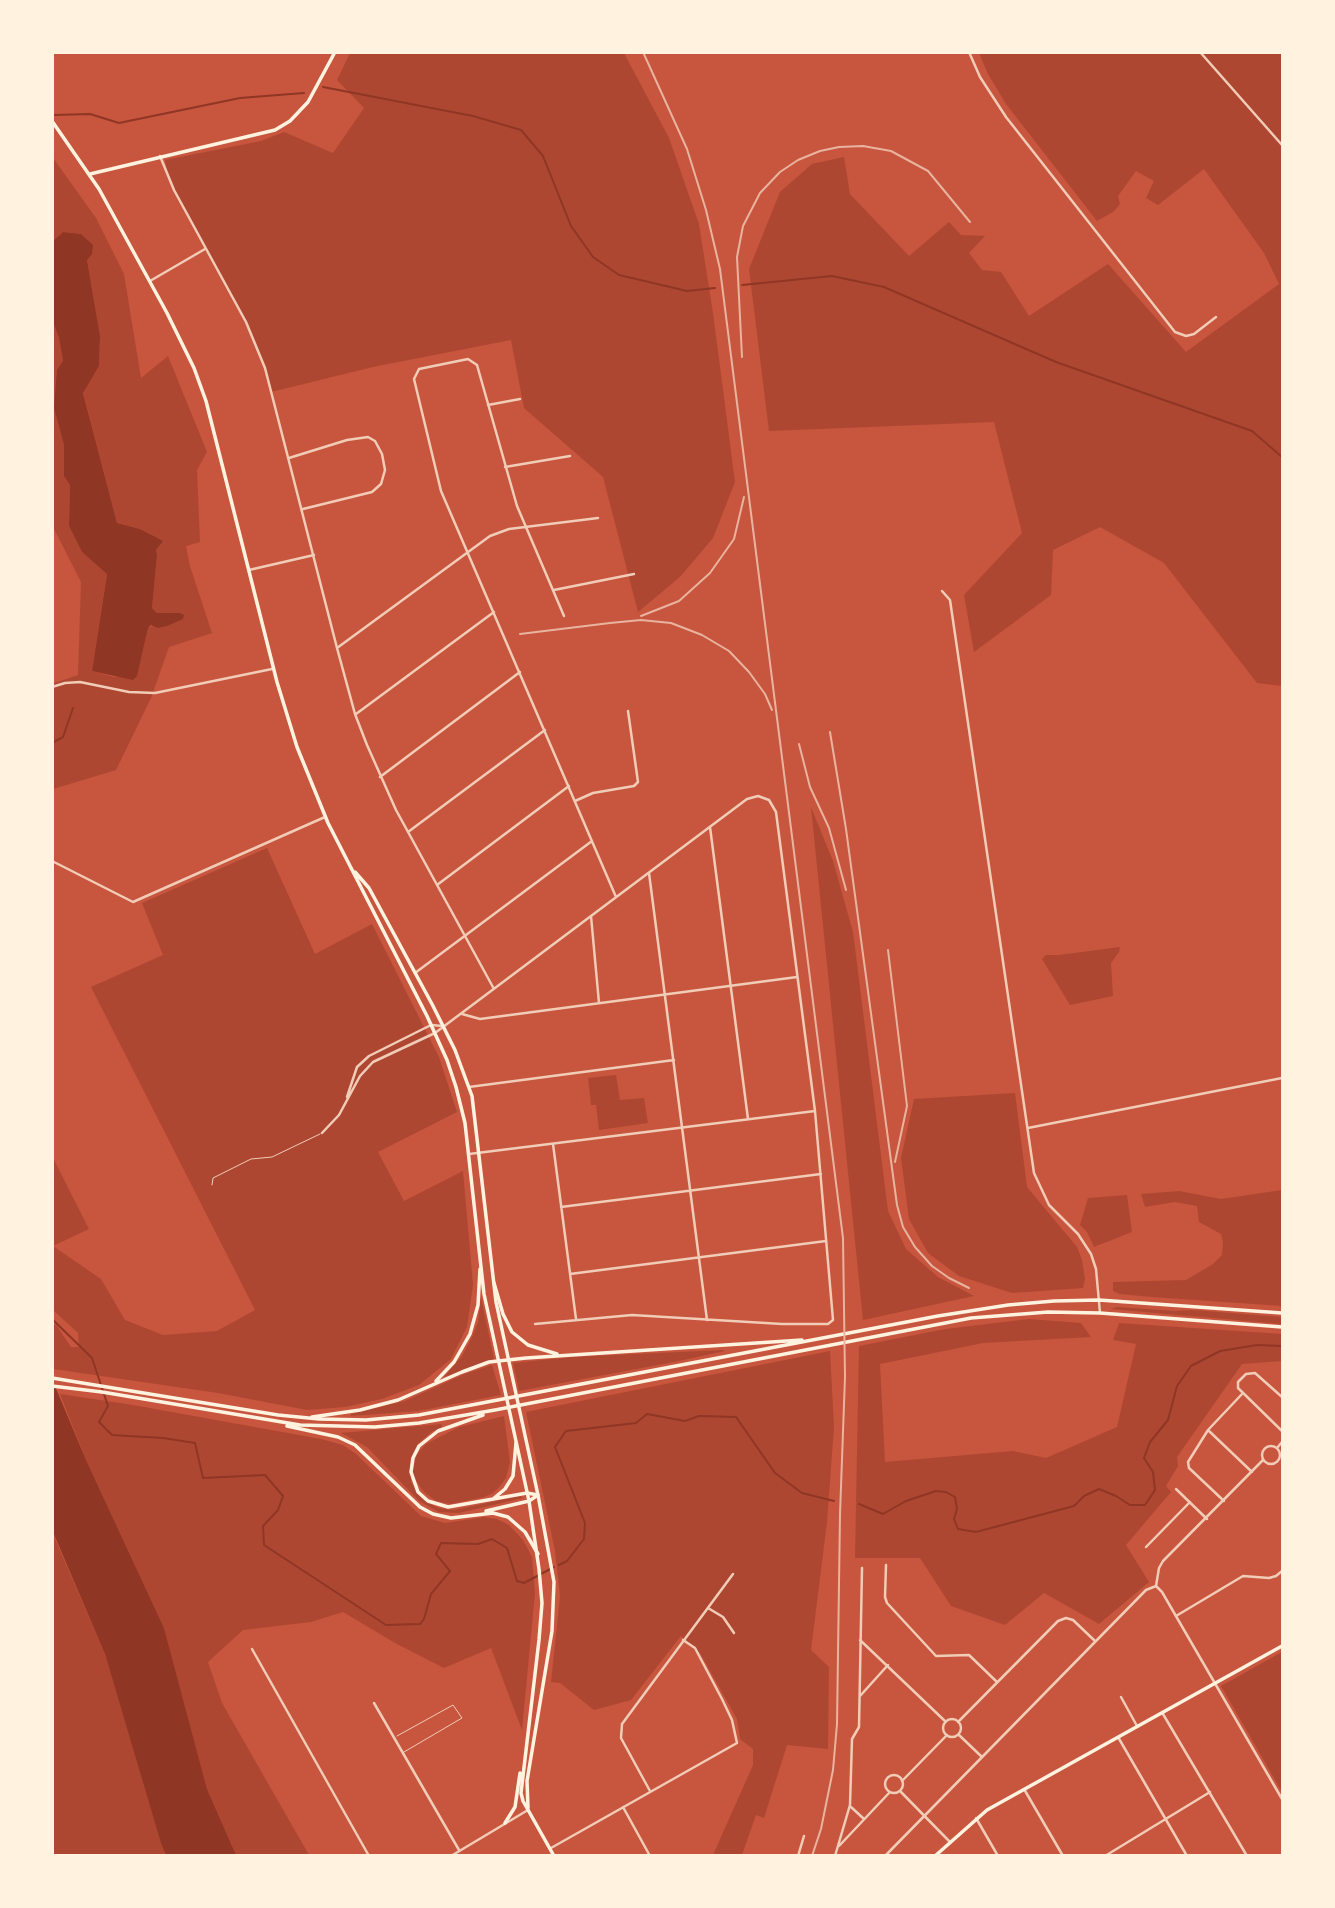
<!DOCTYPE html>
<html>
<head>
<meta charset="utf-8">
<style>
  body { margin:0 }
  #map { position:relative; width:1335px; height:1908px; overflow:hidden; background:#c8553d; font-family:Lato,sans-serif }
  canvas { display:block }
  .frame { position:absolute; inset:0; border:54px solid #fff3e0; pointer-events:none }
</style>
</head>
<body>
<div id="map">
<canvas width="1335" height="1908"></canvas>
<div class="frame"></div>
</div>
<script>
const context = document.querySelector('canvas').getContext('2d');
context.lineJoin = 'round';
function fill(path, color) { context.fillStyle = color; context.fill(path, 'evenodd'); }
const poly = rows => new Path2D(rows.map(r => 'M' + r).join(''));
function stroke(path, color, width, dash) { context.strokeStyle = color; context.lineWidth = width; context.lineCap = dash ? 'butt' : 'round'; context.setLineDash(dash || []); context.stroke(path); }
const green = poly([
  [350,53,624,53,669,138,699,224,713,313,735,482,713,538,680,577,638,612,603,477,524,408,511,340,373,367,271,392,265,368,246,322,168,178,165,160,261,141,284,132,333,153,364,108,337,80],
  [979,53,1282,53,1282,686,1257,683,1164,563,1100,527,1053,550,1051,595,974,652,964,595,1022,533,994,422,769,431,749,269,780,192,812,164,844,157,850,194,909,256,949,222,961,235,985,236,969,253,982,270,1001,272,1029,316,1108,264,1186,352,1279,284,1264,253,1204,169,1158,205,1146,198,1154,181,1136,171,1118,196,1120,204,1113,212,1097,221,1006,104,988,74],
  [53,158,96,218,124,274,141,378,168,356,207,452,197,470,200,542,186,546,190,566,212,633,169,647,151,698,116,770,53,789,52,684,78,675,81,582,53,527,53,322,59,338,63,362,54,408,64,445,64,475,70,485,69,526,82,552,107,573,92,671,114,677,137,675,148,628,180,613,157,613,152,608,157,555,156,550,162,541,140,529,117,523,83,392,99,366,100,336,87,260,81,234,63,232,53,241],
  [811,807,833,861,853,932,888,1211,906,1249,938,1277,974,1296,863,1320],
  [267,848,315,954,372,924,439,1057,457,1112,378,1152,404,1201,463,1171,473,1285,467,1327,451,1359,419,1385,382,1399,345,1407,307,1410,218,1393,53,1369,53,1324,57,1326,71,1347,79,1347,78,1333,53,1310,52,1156,89,1229,53,1246,101,1279,125,1320,163,1335,217,1331,255,1310,91,987,163,955,142,903],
  [1120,947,1119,952,1111,963,1113,996,1070,1005,1042,959,1046,955,1059,955],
  [616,1075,620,1100,644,1098,648,1123,599,1130,596,1105,591,1105,588,1078],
  [1015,1093,1027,1187,1077,1247,1082,1260,1085,1279,1083,1288,1012,1293,959,1276,928,1253,909,1219,901,1158,914,1099],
  [1282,1190,1282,1306,1152,1297,1119,1294,1113,1291,1113,1282,1186,1280,1213,1264,1222,1255,1223,1242,1221,1234,1199,1222,1197,1206,1175,1202,1145,1207,1141,1194,1179,1191,1221,1199],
  [1127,1195,1132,1232,1094,1247,1087,1232,1080,1225,1088,1198],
  [481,1297,494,1359,444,1377,462,1356,472,1337,478,1322],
  [1117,1307,1176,1311,1193,1310,1282,1317,1282,1324,1110,1309],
  [1029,1319,1081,1323,1091,1337,983,1343,880,1364,885,1462,1013,1451,1046,1458,1117,1427,1136,1344,1113,1340,1119,1323,1282,1334,1282,1361,1242,1364,1177,1457,1178,1466,1166,1486,1171,1492,1126,1545,1149,1582,1099,1624,1044,1593,1005,1625,951,1606,920,1558,855,1558,859,1346,945,1329],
  [723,1350,725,1351,674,1362,519,1391,513,1363,570,1357],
  [830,1351,834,1427,827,1522,811,1650,829,1667,828,1749,787,1745,764,1818,756,1815,742,1855,713,1855,753,1765,753,1749,740,1739,737,1719,700,1653,681,1636,631,1700,594,1710,560,1683,551,1682,560,1596,555,1551,526,1412],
  [492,1365,501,1395,418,1411,351,1416,351,1414,405,1401,462,1375],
  [60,1394,133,1405,321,1439,343,1445,356,1454,421,1516,445,1523,485,1517,497,1519,509,1525,523,1540,532,1557,535,1593,522,1730,491,1648,444,1668,395,1643,343,1612,311,1622,243,1630,208,1662,222,1703,309,1855,236,1855,207,1789,164,1628,86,1460],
  [504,1416,510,1462,506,1478,500,1486,493,1493,484,1497,451,1504,436,1501,424,1492,414,1478,413,1471,416,1455,426,1444,459,1427],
  [441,1424,442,1427,431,1432,418,1444,410,1460,411,1482,422,1499,438,1508,454,1510,520,1496,523,1498,459,1513,439,1512,419,1501,367,1447,341,1433],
  [52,1532,105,1654,166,1855,53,1855],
  [1282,1652,1282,1792,1221,1686]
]);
const water = poly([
  [63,232,81,234,93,245,92,254,87,260,100,336,99,366,83,393,117,523,140,529,163,541,156,550,157,555,152,608,157,613,180,613,184,615,183,619,167,626,158,628,151,625,148,628,137,676,133,680,92,671,107,574,82,552,69,526,70,485,64,476,64,445,54,408,57,370,63,361,59,338,53,322,53,241],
  [52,1379,86,1460,164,1628,207,1789,236,1855,166,1855,161,1843,105,1654,53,1532]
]);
const stream = poly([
  [323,87,473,116,521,130,543,156,571,226,593,257,619,275,687,291,715,288],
  [55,115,90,114,119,123,240,98,304,93],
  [742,285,832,276,884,287,1056,362,1252,431,1282,457],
  [52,743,63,737,73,708],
  [52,1319,92,1358,108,1406,99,1422,112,1435,163,1438,195,1443,203,1478,265,1475,283,1496,278,1510,263,1526,264,1545,386,1625,420,1624,424,1619,431,1594,450,1571,436,1554,441,1543,478,1544,492,1539,507,1548,517,1581,524,1583,554,1567],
  [859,1504,883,1514,906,1501,936,1491,946,1492,955,1497,957,1509,954,1519,958,1529,976,1532,1074,1506,1084,1496,1099,1489,1116,1496,1130,1505,1145,1505,1155,1490,1153,1472,1144,1458,1150,1442,1168,1420,1177,1386,1191,1366,1220,1351,1257,1345,1282,1346],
  [559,1565,567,1561,584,1539,585,1523,555,1447,566,1431,636,1423,647,1414,685,1421,699,1416,736,1417,775,1473,802,1493,834,1501]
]);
const service = poly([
  [212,1185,213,1178,251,1159,272,1157,320,1134],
  [397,1736,453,1705,462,1718,404,1752]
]);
const minor = poly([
  [969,52,980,77,1006,117,1175,332,1186,336,1194,334,1216,317],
  [1200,52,1282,145],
  [160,156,174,190,246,322,265,368,337,648,355,714,367,745,396,810,494,989],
  [150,281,205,249],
  [488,405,520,399],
  [289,458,347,440,368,437,375,441,382,454,385,470,381,484,372,492,303,509],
  [505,467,570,456],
  [249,570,314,555],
  [554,590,634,574],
  [942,591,950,600,1034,1173,1049,1205,1078,1234,1091,1254,1096,1269,1100,1313],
  [564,616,517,506,477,365,468,359,419,369,414,379,441,491,616,897],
  [337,648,490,536,509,529,598,518],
  [52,687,65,683,80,682,129,692,155,693,272,669],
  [356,714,494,612],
  [380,777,520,672],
  [575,801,593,793,634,786,638,782,628,711],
  [710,827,748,1119],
  [408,832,545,730],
  [52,861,133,902,325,817],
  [649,873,707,1320],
  [437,885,569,786],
  [591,916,599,1003],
  [415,973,592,841],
  [462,1014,480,1019,797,977],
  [469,1087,674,1060],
  [347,1097,357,1067,369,1056,431,1025,443,1026],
  [1028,1128,1282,1078],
  [322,1133,339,1115,360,1076,373,1062,435,1033,747,799,758,796,769,800,776,812,815,1111,833,1320,828,1324,782,1324,632,1315,535,1324],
  [553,1144,576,1319],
  [469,1154,815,1111],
  [561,1207,821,1174],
  [570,1274,826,1241],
  [1282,1397,1255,1373,1246,1374,1238,1382,1238,1388,1282,1431],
  [1209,1431,1252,1472],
  '1262 1455a9 9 0 1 1 18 0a9 9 0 1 1-18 0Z',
  [1277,1448,1282,1442],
  [1176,1489,1207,1519],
  [1224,1501,1189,1468,1188,1462,1208,1430,1243,1393],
  [1146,1547,1190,1502],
  [886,1565,885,1597,887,1603,936,1656,969,1655,997,1682],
  [1156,1586,1162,1592,1282,1799],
  [1156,1586,1159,1568,1163,1561,1263,1460],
  [708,1608,723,1617,734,1633],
  [1176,1616,1243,1576,1269,1578,1276,1576,1282,1571],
  [860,1640,946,1722],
  [252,1649,369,1856],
  [860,1696,888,1665],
  [1121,1697,1137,1726],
  [374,1703,459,1850],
  [1163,1714,1247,1856],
  '943 1728a9 9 0 1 1 18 0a9 9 0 1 1-18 0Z',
  [958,1722,1058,1621,1066,1618,1073,1620,1095,1641],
  [959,1735,982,1757],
  '885 1784a9 9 0 1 1 18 0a9 9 0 1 1-18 0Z',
  [902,1781,947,1735],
  [1024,1789,1063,1856],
  [650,1791,621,1738,622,1724,733,1574],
  [900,1791,950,1842],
  [623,1807,650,1856],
  [851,1807,864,1819],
  [976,1818,998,1856],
  [839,1846,889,1793],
  [551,1848,737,1743,732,1720,722,1699,695,1648,683,1640],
  [798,1856,804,1836],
  [835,1856,850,1805,852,1739,859,1727,862,1568],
  [885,1856,1146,1590,1156,1586],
  [1105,1856,1210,1792]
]);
const tertiary = poly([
  [1118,1737,1187,1856],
  [451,1856,528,1810]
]);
const secondary = poly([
  [90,174,275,130,290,121,308,102,335,52],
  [935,1856,987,1810,1282,1646]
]);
const primary = poly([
  [52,121,99,189,167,313,194,368,206,401,277,682,297,747,328,823,427,1016,447,1060,456,1087,465,1123,484,1294,529,1501,539,1569,542,1603,539,1640,521,1793,523,1801,554,1856],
  [355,872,369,888,432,1004,455,1050,472,1096,496,1302,538,1495,554,1582,552,1631,527,1781,528,1808],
  [505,1823,515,1807,520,1773]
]);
const trunk = poly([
  [494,1283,503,1314,512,1332,528,1345,557,1354],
  [52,1378,278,1415,319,1419,366,1420,419,1415,938,1316,1008,1305,1054,1301,1099,1300,1282,1313],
  [436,1381,454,1362,470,1334,478,1305,480,1269],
  [52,1386,102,1392,300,1425,375,1427,419,1423,495,1410,971,1318,1048,1312,1100,1313,1282,1327],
  [483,1415,438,1431,419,1446,413,1458,411,1472,418,1492,428,1501,448,1507,527,1493,538,1495],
  [312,1417,360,1410,398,1400,462,1372,489,1362,526,1358,802,1340],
  [287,1426,338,1437,355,1445,420,1507,433,1514,451,1518,493,1513,508,1517,525,1532,538,1554],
  [493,1499,505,1489,513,1476,516,1443],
  [486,1511,529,1501,538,1495]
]);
const rail = poly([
  [643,52,687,149,706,210,720,269,843,1238,845,1377,840,1514,837,1724,833,1770,821,1829,812,1856],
  [742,357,737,257,743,226,760,193,780,172,798,160,820,151,839,147,863,146,891,151,928,171,970,222],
  [641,616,679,601,710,573,734,539,744,497],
  [520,634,610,623,641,620,671,623,702,635,729,651,749,672,765,694,772,710],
  [830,732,846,829,897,1205,903,1227,915,1247,932,1266,949,1278,969,1288],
  [799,744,810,787,829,828,846,890],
  [888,950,907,1106,895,1162]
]);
fill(green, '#ae4732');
fill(water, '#8f3625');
stroke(stream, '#8f3625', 2);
stroke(service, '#f1ccb7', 1);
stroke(minor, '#f1ccb7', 2.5);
stroke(tertiary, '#f1ccb7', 2.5);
stroke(secondary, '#fff3e0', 3.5);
stroke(primary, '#fff3e0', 3.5);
stroke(trunk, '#fff3e0', 3.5);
stroke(rail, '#e9b49f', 2);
</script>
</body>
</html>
